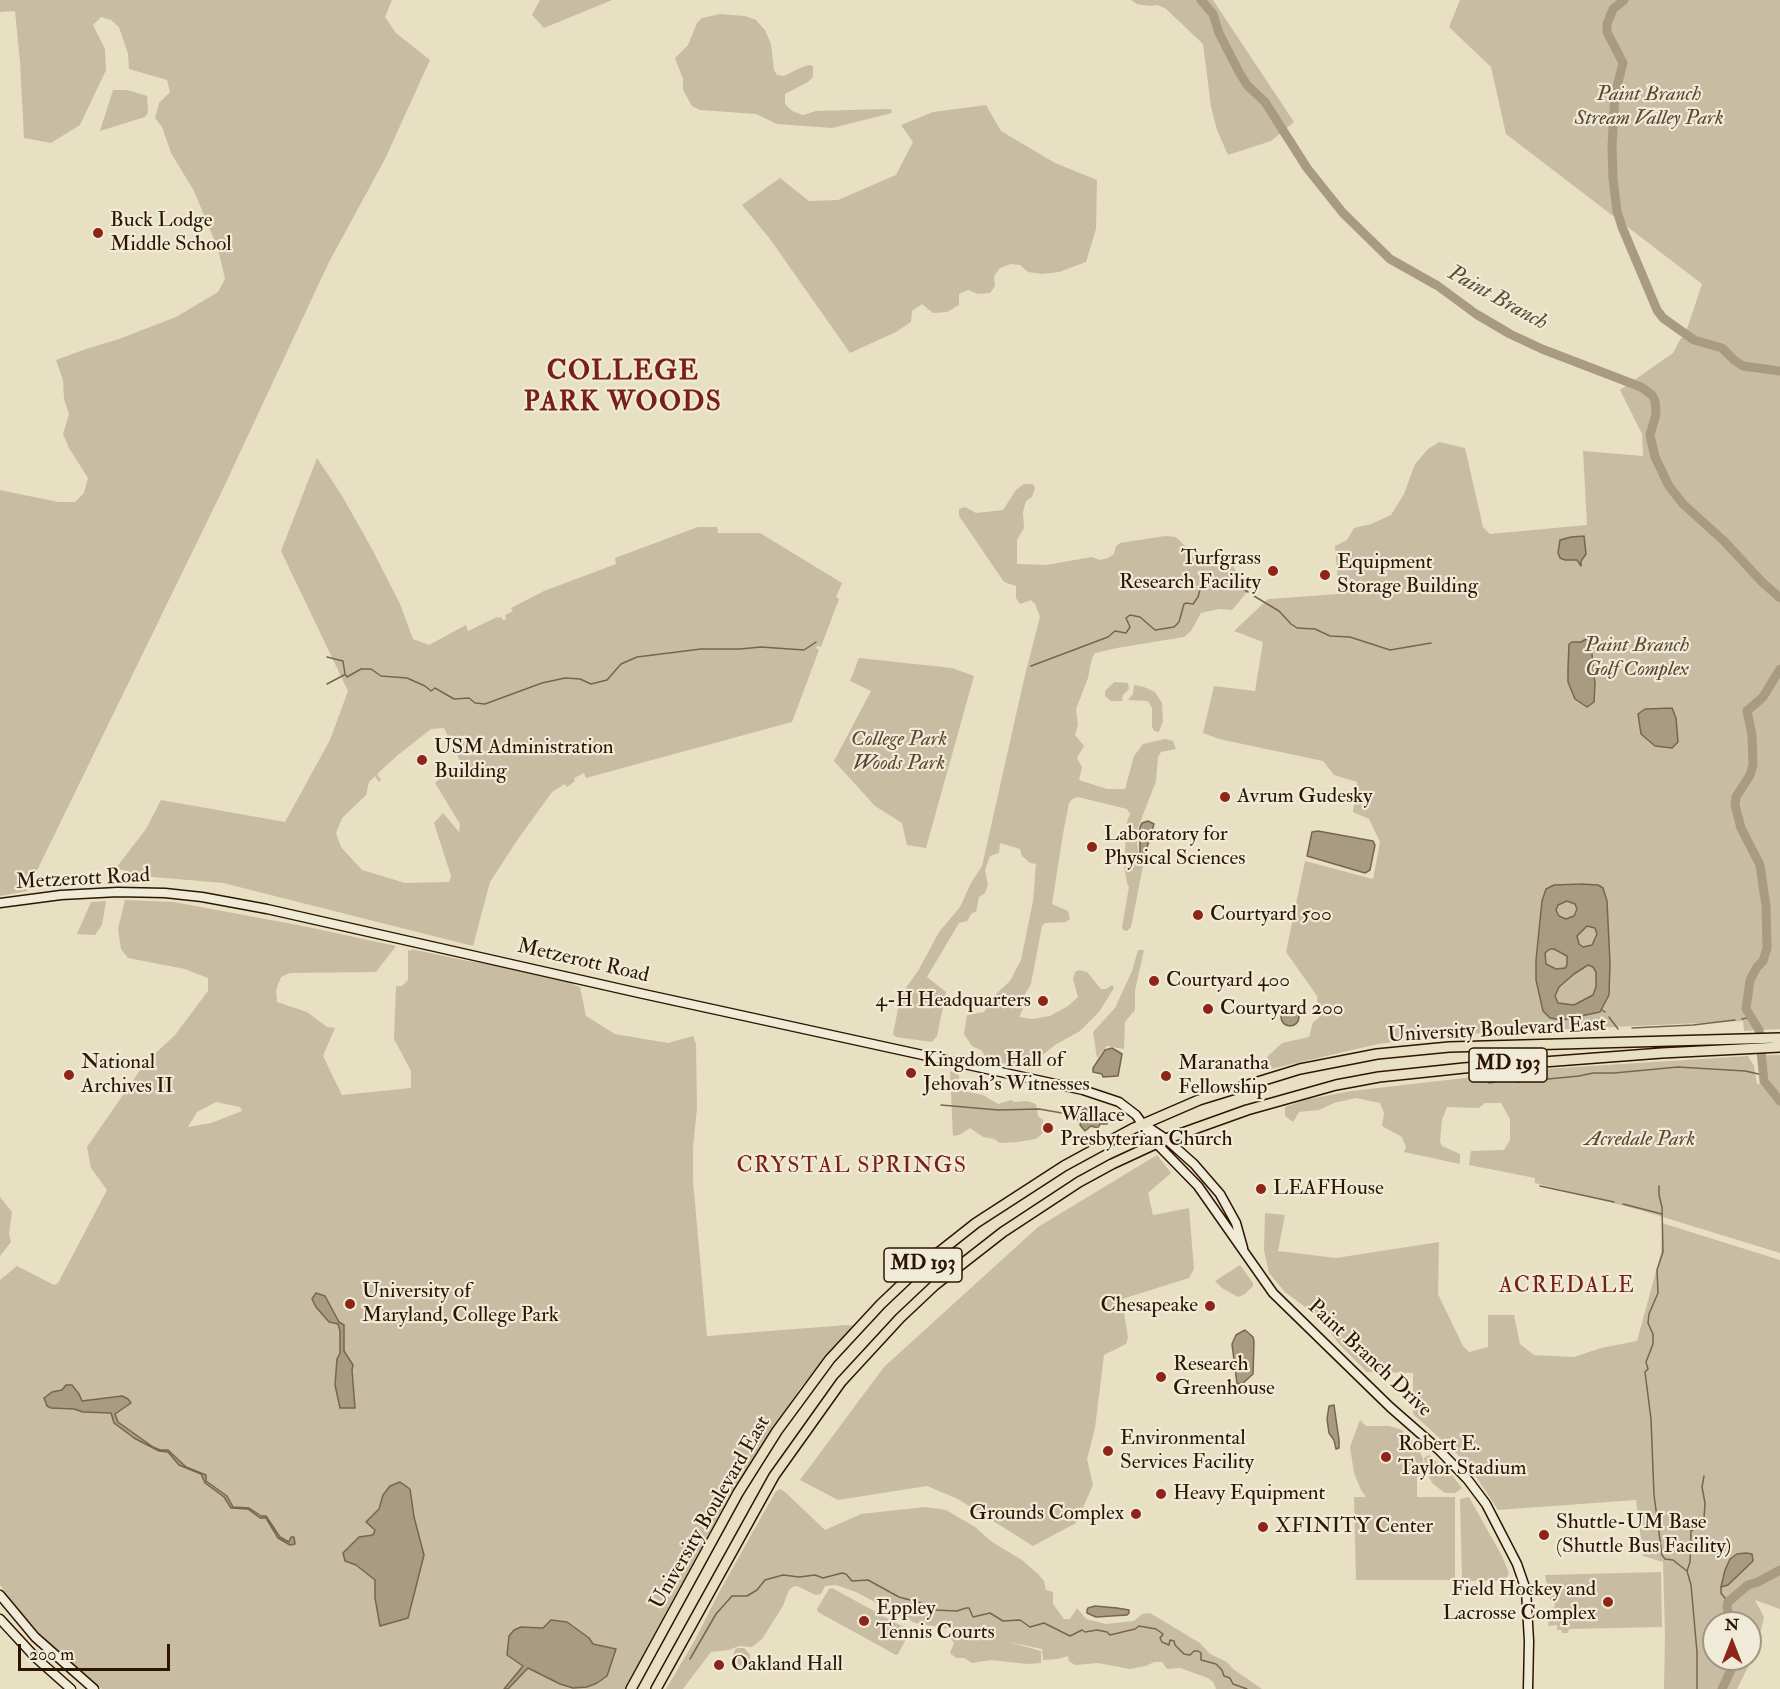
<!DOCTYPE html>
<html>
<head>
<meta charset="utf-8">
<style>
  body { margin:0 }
  #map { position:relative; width:1780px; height:1689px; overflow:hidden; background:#e8e0c3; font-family:"IM FELL Double Pica",serif }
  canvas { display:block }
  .north { position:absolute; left:1702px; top:1611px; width:60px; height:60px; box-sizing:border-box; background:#f0ebd8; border:2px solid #a29582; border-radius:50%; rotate:0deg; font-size:16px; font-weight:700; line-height:24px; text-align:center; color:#2e1500 }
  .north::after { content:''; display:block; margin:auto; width:21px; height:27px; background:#8f2418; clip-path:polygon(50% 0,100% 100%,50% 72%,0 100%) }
  .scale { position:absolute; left:18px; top:1644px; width:152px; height:27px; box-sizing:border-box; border:3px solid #2e1500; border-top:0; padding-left:8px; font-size:18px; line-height:21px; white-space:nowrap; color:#2e1500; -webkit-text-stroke:4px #f0ebd8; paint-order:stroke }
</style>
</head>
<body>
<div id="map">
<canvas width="1780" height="1689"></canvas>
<div class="north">N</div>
<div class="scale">200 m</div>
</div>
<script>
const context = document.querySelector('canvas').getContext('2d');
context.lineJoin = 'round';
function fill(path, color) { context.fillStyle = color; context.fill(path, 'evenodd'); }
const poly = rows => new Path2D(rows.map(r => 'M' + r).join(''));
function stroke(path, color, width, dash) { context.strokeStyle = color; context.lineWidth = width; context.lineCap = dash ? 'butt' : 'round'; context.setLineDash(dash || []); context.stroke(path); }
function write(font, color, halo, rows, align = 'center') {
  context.font = font + ' "IM FELL Double Pica",serif'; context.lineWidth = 4.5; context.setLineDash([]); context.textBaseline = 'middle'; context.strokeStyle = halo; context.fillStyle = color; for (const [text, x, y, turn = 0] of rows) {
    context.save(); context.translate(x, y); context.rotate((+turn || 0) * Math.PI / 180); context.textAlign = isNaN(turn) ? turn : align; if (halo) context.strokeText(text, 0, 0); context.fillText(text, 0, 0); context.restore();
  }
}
const green = poly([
  [0,0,392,0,385,17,396,33,430,60,385,159,329,262,222,491,27,891,0,896,0,490,58,502,75,502,84,493,88,478,69,448,63,434,69,414,64,399,63,380,56,360,86,349,119,339,176,317,218,292,225,279,218,249,194,191,171,153,162,127,155,118,159,103,170,92,167,80,129,69,128,54,119,27,111,20,101,17,93,25,105,49,106,70,80,125,51,143,24,138,20,62,15,11,0,12],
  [540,0,612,0,544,28,532,15],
  [1131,0,1213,0,1294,122,1271,141,1228,155,1217,130,1211,107,1203,44,1165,8,1157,5,1149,6,1137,4],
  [1460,0,1780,0,1780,1029,1744,1031,1743,1021,1527,1031,1527,1029,1520,1029,1520,1031,1492,1033,1492,1029,1485,1030,1485,1033,1448,1035,1378,1044,1271,1069,1267,1057,1282,1043,1309,1037,1313,1022,1319,1018,1317,996,1286,952,1305,861,1373,879,1380,842,1369,819,1353,812,1357,782,1334,775,1323,761,1219,739,1203,733,1214,686,1255,691,1263,642,1234,631,1268,599,1339,594,1335,546,1347,540,1354,528,1371,524,1391,515,1404,494,1415,464,1428,449,1439,442,1465,448,1483,527,1490,534,1587,525,1583,451,1643,456,1642,434,1620,390,1673,353,1681,338,1684,338,1702,284,1506,134,1491,67,1449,27],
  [720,14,745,16,756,20,765,30,771,44,774,70,777,75,784,76,800,68,809,65,813,66,813,77,808,82,785,94,785,104,792,111,803,115,816,111,885,109,891,109,892,113,832,128,777,124,756,114,700,110,692,106,683,90,683,79,675,58,688,45,697,23,702,18],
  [113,90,127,90,147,96,148,113,145,117,100,131],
  [986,105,1001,131,1055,163,1097,180,1096,229,1086,262,1059,272,1042,274,1028,272,1020,265,1011,264,1000,268,994,276,995,286,990,293,978,294,968,290,959,294,959,305,947,312,933,313,922,304,912,311,911,322,896,332,850,353,770,239,742,205,780,178,809,201,838,200,896,175,913,142,901,125,933,112],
  [317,458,341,494,372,549,400,604,413,639,429,645,466,625,468,631,497,617,498,618,501,617,503,620,506,619,505,615,513,611,511,608,544,591,616,564,615,558,698,527,717,527,718,533,760,533,842,583,836,597,839,599,821,647,817,646,816,648,819,650,792,722,586,778,584,773,574,778,575,781,567,787,565,784,552,792,518,839,490,882,473,946,223,883,142,876,116,868,146,829,161,800,285,822,330,740,348,691,281,551],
  [444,728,464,770,460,775,451,768,435,783,460,824,459,832,443,813,434,823,451,876,449,882,405,883,362,870,341,847,336,833,342,818,366,795,369,782,375,776,379,782,381,780,377,774,398,755,431,729],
  [1024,484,1033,484,1035,488,1032,497,1026,501,1023,512,1024,528,1017,540,1017,564,1046,565,1092,557,1100,560,1108,558,1114,554,1116,546,1120,543,1165,536,1176,537,1196,557,1231,558,1237,576,1250,582,1252,586,1232,610,1219,609,1201,613,1191,631,1184,637,1117,648,1095,653,1092,658,1088,678,1076,709,1078,725,1075,735,1084,746,1077,758,1082,767,1079,780,1107,789,1125,789,1134,756,1143,744,1165,739,1173,741,1176,749,1161,752,1158,757,1156,781,1136,833,1138,851,1143,866,1131,927,1127,931,1123,930,1122,927,1129,887,1127,883,1124,866,1127,821,1130,814,1127,809,1078,797,1072,799,1069,803,1063,834,1052,904,1068,911,1070,919,1066,922,1045,923,1042,926,1031,984,1025,994,1025,1005,1019,1017,1032,1019,1050,1016,1068,1006,1078,997,1073,979,1075,972,1079,970,1087,972,1101,989,1106,989,1112,985,1114,988,1099,1012,1080,1031,1055,1045,1035,1061,1025,1063,1006,1064,987,1059,981,1050,972,1046,964,1034,967,1015,984,1012,997,993,1010,981,1021,960,1033,901,1036,864,1030,863,1022,856,1020,849,1000,843,999,853,990,856,985,870,988,884,985,893,979,897,976,912,972,913,967,921,959,923,927,977,946,992,937,1036,932,1042,896,1037,893,1034,899,1004,907,986,918,971,939,932,960,907,971,883,982,866,1025,675,1040,617,1035,604,1031,600,1020,604,1016,598,1016,586,1004,582,959,516,959,509,965,507,976,513,1003,510,1016,490],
  [859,658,952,668,974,676,926,848,907,845,902,823,875,806,834,761,871,691,850,681],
  [1114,682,1128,683,1129,689,1123,695,1122,701,1111,701,1105,696,1105,691],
  [1134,685,1144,687,1155,692,1162,703,1163,721,1159,732,1154,731,1152,727,1152,708,1148,701,1128,700,1133,694],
  [125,900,174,902,303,926,396,946,376,972,290,973,281,977,276,990,277,1002,307,1012,327,1027,335,1028,323,1056,342,1095,411,1088,411,1071,394,1039,396,986,402,986,408,980,408,950,411,951,411,949,468,961,527,970,573,983,574,985,580,987,586,1016,615,1034,668,1043,693,1036,696,1044,697,1108,693,1147,693,1181,707,1336,846,1325,856,1326,801,1387,729,1497,625,1689,102,1689,47,1641,20,1613,0,1585,0,1280,17,1266,54,1285,58,1283,107,1190,91,1168,87,1147,145,1063,175,1035,208,991,208,978,200,975,185,969,128,958,121,949,118,929],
  [216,1102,240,1107,242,1111,211,1123,188,1127,197,1112],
  [106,901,102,925,95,935,77,934,91,902],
  [1138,950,1144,950,1135,991,1135,1010,1125,1022,1124,1049,1107,1046,1097,1058,1093,1032,1115,1008,1132,971],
  [1766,1055,1780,1055,1780,1253,1640,1210,1535,1183,1535,1178,1469,1165,1471,1151,1504,1150,1510,1140,1510,1119,1501,1103,1485,1103,1479,1108,1447,1107,1442,1120,1440,1142,1442,1146,1460,1154,1460,1164,1404,1152,1406,1147,1402,1137,1382,1126,1384,1113,1380,1103,1356,1098,1334,1103,1319,1110,1299,1112,1293,1122,1285,1116,1285,1107,1304,1100,1351,1091,1544,1069,1748,1056,1754,1066,1757,1084,1771,1083,1768,1078],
  [952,1071,959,1075,958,1090,983,1095,998,1104,1011,1100,1014,1102,1027,1101,1036,1104,1038,1116,1043,1120,1043,1133,1036,1139,1018,1142,1000,1143,994,1139,983,1137,970,1128,959,1135,953,1136,950,1072],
  [1157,1155,1171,1173,1148,1193,1153,1215,1189,1208,1194,1269,1189,1278,1122,1299,1128,1338,1126,1344,1104,1355,1095,1428,1087,1459,1093,1485,1076,1523,1033,1546,958,1499,927,1486,838,1500,800,1480,884,1367,1038,1227],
  [0,1197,12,1212,9,1234,11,1242,0,1256],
  [1265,1213,1285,1215,1278,1251,1336,1258,1439,1242,1438,1294,1463,1346,1469,1352,1488,1347,1488,1315,1514,1315,1520,1344,1534,1355,1574,1357,1601,1348,1637,1341,1661,1253,1662,1223,1780,1260,1780,1609,1755,1600,1764,1617,1756,1651,1737,1689,1664,1689,1665,1637,1663,1562,1643,1556,1636,1500,1498,1510,1467,1463,1413,1414,1413,1373,1367,1372,1339,1344,1320,1318,1285,1292,1269,1273,1264,1250],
  [1714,1623,1750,1623,1750,1659,1714,1659],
  [1240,1265,1253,1283,1253,1286,1245,1294,1238,1297,1222,1288,1215,1281],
  [1360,1420,1366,1426,1389,1426,1402,1430,1417,1445,1423,1459,1423,1477,1417,1477,1417,1497,1455,1497,1455,1580,1356,1580,1354,1497,1366,1497,1361,1490,1354,1473,1350,1447],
  [1429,1455,1452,1475,1462,1488,1455,1493,1445,1493,1433,1484,1426,1472,1424,1458],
  [780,1489,785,1492,825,1530,861,1514,925,1507,946,1510,975,1527,992,1542,1022,1560,1038,1574,1044,1581,1046,1590,1053,1592,1053,1604,1064,1619,1070,1619,1077,1608,1086,1619,1106,1624,1134,1621,1142,1614,1150,1613,1200,1643,1210,1654,1227,1662,1233,1669,1262,1689,1216,1689,1213,1682,1208,1678,1180,1668,1167,1669,1162,1662,1154,1662,1146,1666,1130,1669,1098,1663,1075,1665,1069,1661,1068,1656,1058,1659,1043,1660,1042,1649,1008,1642,1041,1651,1041,1663,1027,1664,991,1660,972,1663,964,1658,956,1658,950,1653,954,1643,950,1638,952,1632,956,1631,976,1639,983,1636,977,1638,956,1630,915,1623,856,1592,836,1585,825,1586,821,1594,816,1595,799,1587,794,1586,789,1590,783,1606,762,1639,752,1647,739,1646,729,1650,711,1652,683,1689,666,1689,695,1640,717,1596,759,1521,776,1491],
  [1469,1497,1502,1556,1509,1573,1505,1581,1465,1581,1462,1578,1460,1499],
  [1661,1572,1662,1627,1569,1629,1568,1633,1562,1633,1561,1630,1557,1630,1557,1625,1548,1626,1550,1608,1555,1607,1554,1601,1550,1600,1545,1575],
  [832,1588,909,1630,910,1632,898,1654,896,1655,818,1612,817,1609,829,1589],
  [737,1648,744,1648,750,1655,750,1658,745,1668,731,1660,735,1650]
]);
const water = poly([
  [1584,536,1586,554,1581,561,1581,566,1577,560,1565,560,1560,558,1558,553,1560,540,1571,537,1584,536],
  [1586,639,1588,639,1592,654,1595,684,1594,702,1587,707,1575,699,1568,682,1568,669,1569,644,1572,642,1581,642,1586,639],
  [1672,708,1676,718,1678,742,1672,748,1655,746,1641,734,1638,714,1645,709,1672,708],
  [1148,821,1154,824,1145,854,1143,855,1140,853,1140,827,1142,823,1148,821],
  [1318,831,1373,841,1375,845,1370,870,1365,873,1307,856,1312,832,1318,831],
  [1581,884,1598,885,1603,888,1607,901,1610,963,1609,995,1600,1012,1562,1020,1550,1018,1543,1011,1536,980,1536,960,1542,901,1546,889,1554,885,1581,884],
  [1567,901,1575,904,1577,909,1574,916,1566,919,1559,916,1556,910,1558,905,1567,901],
  [1587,926,1595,928,1597,934,1592,945,1583,947,1579,944,1577,936,1587,926],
  [1550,949,1554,949,1567,956,1567,965,1565,968,1556,969,1546,964,1545,953,1550,949],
  [1588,965,1593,967,1596,972,1596,987,1593,995,1574,1005,1558,1003,1555,996,1559,987,1574,974,1588,965],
  '1281 1017a9 9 0 1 1 18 0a9 9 0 1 1-18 0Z',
  [1112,1048,1122,1054,1118,1076,1103,1077,1102,1074,1093,1072,1093,1068,1105,1050,1112,1048],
  [1084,1108,1095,1110,1100,1115,1103,1115,1107,1119,1107,1124,1100,1124,1098,1128,1091,1126,1085,1131,1080,1125,1081,1121,1078,1120,1079,1114,1084,1108],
  [316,1293,325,1296,339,1322,344,1325,344,1351,353,1365,352,1370,355,1408,340,1408,335,1385,337,1359,340,1353,340,1331,338,1324,329,1322,316,1307,312,1299,316,1293],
  [1245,1330,1253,1337,1254,1342,1253,1374,1243,1383,1237,1384,1232,1344,1236,1335,1245,1330],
  [66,1385,72,1385,79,1394,82,1401,122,1396,128,1399,131,1403,115,1414,118,1422,153,1447,160,1450,168,1450,186,1467,206,1475,206,1481,227,1496,233,1507,249,1508,261,1516,266,1516,280,1537,289,1542,291,1537,294,1537,295,1544,290,1545,278,1538,266,1518,260,1518,248,1509,231,1508,224,1497,205,1483,201,1474,179,1465,168,1452,159,1451,134,1438,114,1423,111,1413,83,1412,74,1409,51,1408,47,1406,44,1398,52,1392,62,1390,66,1385],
  [1334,1405,1339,1440,1339,1448,1336,1449,1334,1440,1329,1433,1327,1419,1329,1406,1334,1405],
  [400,1482,410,1489,414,1517,424,1555,408,1618,380,1626,375,1598,375,1580,356,1565,345,1561,343,1553,359,1537,373,1535,375,1530,366,1522,379,1509,383,1495,390,1486,400,1482],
  [1746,1553,1752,1554,1753,1561,1728,1585,1721,1587,1725,1570,1730,1559,1737,1554,1746,1553],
  [1095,1606,1117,1608,1129,1610,1129,1613,1127,1615,1096,1617,1087,1613,1087,1610,1088,1608,1095,1606],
  [551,1620,567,1622,589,1638,593,1644,616,1649,607,1676,597,1683,587,1687,573,1688,560,1684,528,1668,508,1689,504,1689,523,1666,507,1655,509,1636,514,1630,521,1627,543,1628,551,1620]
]);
const stream = poly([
  [1254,596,1279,611,1291,624,1297,628,1315,629,1330,636,1350,637,1390,650,1431,643],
  [327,657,343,661,345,674,347,677,361,669,371,669,381,676,407,678,425,686,431,691,435,688,454,699,469,698,475,703,485,704,542,683,565,678,580,679,591,684,607,680,621,664,637,657,701,649,740,649,761,647,804,650,816,642],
  [1031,666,1108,637,1115,631,1126,633,1130,627,1126,618,1130,615,1140,617,1155,630,1174,627,1179,622,1184,604,1186,603,1193,604,1198,597,1201,586,1216,582,1226,587,1239,587,1248,592],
  [327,684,344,675],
  [1602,1010,1605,1012],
  [1609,1017,1618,1029],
  [1742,1019,1747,1018,1754,1022],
  [1632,1028,1693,1025,1735,1020],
  [1489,1083,1508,1080,1517,1082,1579,1076,1593,1073,1614,1073,1678,1067,1745,1071,1763,1075],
  [941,1105,998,1110,1039,1109,1079,1116],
  [1540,1186,1614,1202],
  [1659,1186,1659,1195,1662,1207,1663,1252,1657,1270,1658,1293,1649,1314,1648,1323,1653,1334,1653,1344,1646,1362,1648,1369,1645,1372,1651,1419,1654,1495,1662,1555,1665,1559,1673,1560,1687,1571],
  [1623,1204,1662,1214],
  [1721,1587,1721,1593,1728,1602],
  [690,1659,716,1614,732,1596,747,1596,757,1590,765,1580,783,1575,799,1577,815,1575,823,1578,842,1573,846,1574,852,1581,868,1580,899,1597,925,1604,934,1610,957,1611,966,1608,969,1608,973,1617,990,1613,1003,1621,1020,1620,1030,1627,1044,1623,1070,1636,1082,1630,1085,1632,1097,1630,1107,1632,1110,1635,1135,1629,1139,1626,1156,1629,1163,1634,1160,1638,1162,1642,1169,1645,1170,1640,1174,1641,1175,1645,1184,1654,1190,1655,1194,1651,1198,1651,1201,1653,1201,1660,1216,1664,1222,1670,1224,1676,1230,1678,1233,1684,1247,1689],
  [1697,1689,1697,1652,1691,1585,1687,1571,1690,1562,1691,1531,1703,1524,1704,1518,1705,1503,1702,1487,1704,1476]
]);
const river = poly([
  [1201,0,1213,14,1219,33,1239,72,1247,85,1265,102,1307,168,1343,213,1390,259,1438,286,1476,314,1510,334,1542,349,1641,387,1652,395,1655,401,1656,414,1650,435,1655,457,1669,486,1683,504,1724,541,1762,582,1780,598],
  [1624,0,1613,9,1607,24,1607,32,1623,63,1615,94,1612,146,1613,179,1617,211,1622,227,1657,310,1663,318,1694,340,1722,348,1734,360,1743,366,1780,371],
  [1780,669,1763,697,1747,711,1752,735,1753,765,1750,775,1736,797,1735,805,1741,828,1760,865,1766,906,1767,948,1763,961,1757,967,1750,980,1746,1009,1759,1030,1764,1081,1780,1101],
  [1730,1623,1727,1607,1728,1602,1748,1585,1758,1582,1780,1570],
  [1722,1689,1731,1670,1732,1659]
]);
const secondary = poly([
  [0,903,61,895,118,892,165,893,202,897,267,909,639,993,1083,1090,1119,1102,1136,1115,1156,1143,1198,1186,1273,1293,1390,1407,1438,1449,1468,1480,1486,1504,1517,1564,1526,1590,1529,1641,1528,1689],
  [1148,1127,1166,1139,1194,1164,1220,1194,1236,1223,1243,1248],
  [0,1595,35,1637,94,1689],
  [0,1619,36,1658,71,1689]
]);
const primary = poly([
  [631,1689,738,1493,777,1431,830,1359,881,1304,919,1268,976,1223,1064,1166,1132,1129,1199,1100,1300,1069,1377,1054,1449,1047,1780,1038],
  [656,1689,774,1476,841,1382,900,1318,935,1285,1003,1232,1079,1182,1112,1164,1166,1139,1247,1110,1336,1085,1379,1077,1464,1068,1662,1053,1780,1047]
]);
const markers = [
  [98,233,6,"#8f2418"],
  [1273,571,6,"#8f2418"],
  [1325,575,6,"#8f2418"],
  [422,760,6,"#8f2418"],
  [1225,797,6,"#8f2418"],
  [1092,847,6,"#8f2418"],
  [1198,915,6,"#8f2418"],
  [1154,981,6,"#8f2418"],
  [1043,1001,6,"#8f2418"],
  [1208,1009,6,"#8f2418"],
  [911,1073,6,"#8f2418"],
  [69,1075,6,"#8f2418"],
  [1166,1076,6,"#8f2418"],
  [1048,1128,6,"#8f2418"],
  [1261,1189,6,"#8f2418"],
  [350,1304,6,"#8f2418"],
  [1210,1306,6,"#8f2418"],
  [1161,1377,6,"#8f2418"],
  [1108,1451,6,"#8f2418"],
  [1386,1457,6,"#8f2418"],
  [1161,1494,6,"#8f2418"],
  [1136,1514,6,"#8f2418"],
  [1263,1527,6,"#8f2418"],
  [1544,1535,6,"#8f2418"],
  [1608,1602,6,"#8f2418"],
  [864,1621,6,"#8f2418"],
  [719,1665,6,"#8f2418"]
];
const shields = [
  [1508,1065,78],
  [923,1265,78]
];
const shieldNames = [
  ["MD 193",1508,1065],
  ["MD 193",923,1265]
];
const parkNames = [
  ["Paint Branch",1649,95],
  ["Stream Valley Park",1649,119],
  ["Paint Branch",1637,646],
  ["Golf Complex",1637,670],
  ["College Park",899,740],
  ["Woods Park",899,764],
  ["Acredale Park",1640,1140]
];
const poiNames = [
  ["Buck Lodge",110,221],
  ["Middle School",110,245],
  ["Turfgrass",1261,559,"right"],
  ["Research Facility",1261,583,"right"],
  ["Equipment",1337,563],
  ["Storage Building",1337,587],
  ["USM Administration",434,748],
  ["Building",434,772],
  ["Avrum Gudesky",1237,797],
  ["Laboratory for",1104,835],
  ["Physical Sciences",1104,859],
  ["Courtyard 500",1210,915],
  ["Courtyard 400",1166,981],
  ["4-H Headquarters",1031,1001,"right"],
  ["Courtyard 200",1220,1009],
  ["Kingdom Hall of",923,1061],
  ["Jehovah’s Witnesses",923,1085],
  ["National",81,1063],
  ["Archives II",81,1087],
  ["Maranatha",1178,1064],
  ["Fellowship",1178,1088],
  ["Wallace",1060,1116],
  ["Presbyterian Church",1060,1140],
  ["LEAFHouse",1273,1189],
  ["University of",362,1292],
  ["Maryland, College Park",362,1316],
  ["Chesapeake",1198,1306,"right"],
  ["Research",1173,1365],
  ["Greenhouse",1173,1389],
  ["Environmental",1120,1439],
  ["Services Facility",1120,1463],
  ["Robert E.",1398,1445],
  ["Taylor Stadium",1398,1469],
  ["Heavy Equipment",1173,1494],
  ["Grounds Complex",1124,1514,"right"],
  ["Shuttle-UM Base",1556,1523],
  ["(Shuttle Bus Facility)",1556,1547],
  ["XFINITY Center",1275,1527],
  ["Field Hockey and",1596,1590,"right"],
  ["Lacrosse Complex",1596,1614,"right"],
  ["Eppley",876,1609],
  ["Tennis Courts",876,1633],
  ["Oakland Hall",731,1665]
];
const streetNames = [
  ["Metzerott Road",83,880,-3],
  ["Metzerott Road",583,962,13],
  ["University Boulevard East",1497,1031,-3],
  ["Paint Branch Drive",1369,1359,43],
  ["University Boulevard East",711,1513,-60]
];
const waterNames = [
  ["Paint Branch",1497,299,29]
];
const neighbourhoodNames = [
  ["CRYSTAL SPRINGS",852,1167],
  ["ACREDALE",1567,1287]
];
const districtNames = [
  ["COLLEGE",623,373],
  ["PARK WOODS",623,404]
];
fill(green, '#c8bda2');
fill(water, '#a99b81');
stroke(water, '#78654d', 1.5);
stroke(stream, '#78654d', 1.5);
stroke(river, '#a99b81', 9);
stroke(secondary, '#2e1500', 11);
stroke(primary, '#2e1500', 12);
stroke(secondary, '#f0ebd8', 8);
stroke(primary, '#e8e0c3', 9);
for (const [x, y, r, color] of markers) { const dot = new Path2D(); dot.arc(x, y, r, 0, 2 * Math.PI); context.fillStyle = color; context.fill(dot); stroke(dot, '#f0ebd8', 2); }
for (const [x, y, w] of shields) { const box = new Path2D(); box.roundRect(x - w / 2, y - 17, w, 34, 4.5); context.fillStyle = '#f0ebd8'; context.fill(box); stroke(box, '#2e1500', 1.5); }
write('bold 20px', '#2e1500', null, shieldNames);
write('italic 21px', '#5c4731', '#f0ebd8', parkNames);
write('21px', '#2e1500', '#f0ebd8', poiNames, 'left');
write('21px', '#2e1500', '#f0ebd8', streetNames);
write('italic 22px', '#5f4b34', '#f0ebd8', waterNames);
context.letterSpacing = '1.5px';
write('22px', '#7a1f14', '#f0ebd8', neighbourhoodNames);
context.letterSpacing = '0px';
context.letterSpacing = '1.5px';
write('bold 27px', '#7a1f14', '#f0ebd8', districtNames);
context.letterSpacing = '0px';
</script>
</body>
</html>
